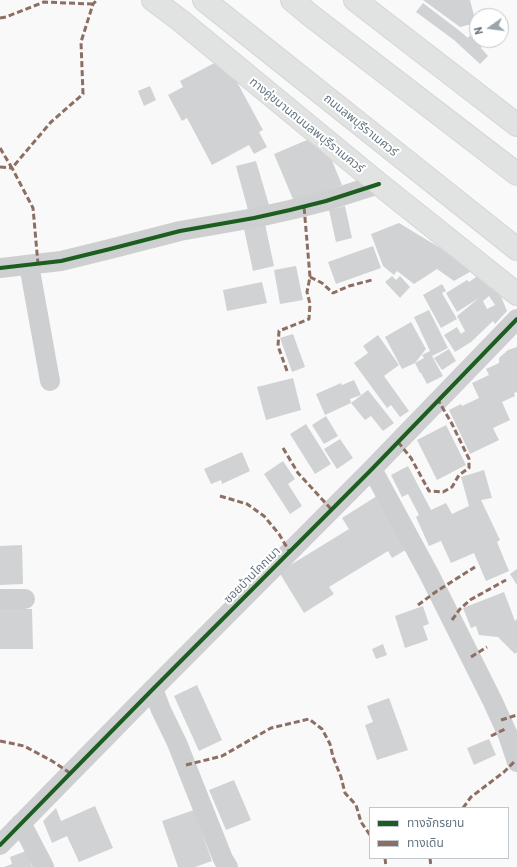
<!DOCTYPE html>
<html>
<head>
<meta charset="utf-8">
<style>
  body { margin:0 }
  #map { position:relative; width:517px; height:867px; overflow:hidden; background:#f9f9f9; font-family:Barlow,"Noto Sans Thai",sans-serif }
  canvas { display:block }
  .legend { position:absolute; left:369px; top:807px; width:140px; height:52px; box-sizing:border-box; background:#fff; border:1px solid #c1c8cd; margin:0; padding:5px 7px; list-style:none; font-size:12px; color:#657683 }
  .legend li { display:flex; align-items:center; gap:8px; height:20px }
  .legend b { width:20px; border:1px solid #c1c8cd }
  .north { position:absolute; left:469px; top:8px; width:40px; height:40px; box-sizing:border-box; background:#fff; border:1px solid #c1c8cd; border-radius:50%; rotate:256deg; font-size:11px; font-weight:700; line-height:16px; text-align:center; color:#657683 }
  .north::after { content:''; display:block; margin:auto; width:14px; height:18px; background:#99a4ac; clip-path:polygon(50% 0,100% 100%,50% 72%,0 100%) }
</style>
</head>
<body>
<div id="map">
<canvas width="517" height="867"></canvas>
<ul class="legend">
<li><b style="height:5px;background:#1b5e20"></b>ทางจักรยาน</li>
<li><b style="height:5px;background:#8d6e63"></b>ทางเดิน</li>
</ul>
<div class="north">N</div>
</div>
<script>
const context = document.querySelector('canvas').getContext('2d');
context.lineJoin = 'round';
function fill(path, color) { context.fillStyle = color; context.fill(path, 'evenodd'); }
const poly = rows => new Path2D(rows.map(r => 'M' + r).join(''));
function stroke(path, color, width, dash) { context.strokeStyle = color; context.lineWidth = width; context.lineCap = dash ? 'butt' : 'round'; context.setLineDash(dash || []); context.stroke(path); }
function write(font, color, halo, rows, align = 'center') {
  context.font = font + ' Barlow,"Noto Sans Thai",sans-serif'; context.lineWidth = 4; context.setLineDash([]); context.textBaseline = 'middle'; context.strokeStyle = halo; context.fillStyle = color; for (const [text, x, y, turn = 0] of rows) {
    context.save(); context.translate(x, y); context.rotate((+turn || 0) * Math.PI / 180); context.textAlign = isNaN(turn) ? turn : align; if (halo) context.strokeText(text, 0, 0); context.fillText(text, 0, 0); context.restore();
  }
}
const building = poly([
  [423,0,470,0,476,23,460,27],
  [423,3,461,32,468,38,470,35,482,47,481,48,488,56,480,64,454,40,416,12],
  [224,58,263,130,259,132,267,147,254,154,249,145,212,165,187,118,182,121,168,95,183,87,180,81],
  [150,86,156,100,144,106,138,91],
  [321,134,342,185,295,204,274,154],
  [256,161,269,205,248,210,236,166],
  [345,206,352,238,336,242,329,210],
  [399,223,475,269,454,281,437,269,414,284,397,271,394,275,383,266,371,234],
  [265,224,274,266,253,271,244,229],
  [373,246,381,268,336,284,328,262],
  [296,266,303,300,280,304,274,270],
  [483,272,497,290,496,291,500,294,507,311,495,324,493,321,471,342,455,352,444,335,457,327,461,334,465,331,457,316,479,298,457,312,446,293,467,280,469,282],
  [489,296,495,305,487,309,483,301],
  [392,276,396,280,400,276,410,287,400,298,385,282],
  [262,282,267,303,227,311,223,290],
  [442,284,446,291,442,293,457,319,441,328,423,295],
  [429,310,448,348,432,356,443,376,427,384,421,373,420,373,415,363,424,358,422,355,430,351,414,317],
  [411,322,426,349,415,363,402,369,385,337],
  [293,334,305,367,292,372,280,338],
  [378,335,399,365,384,376,409,411,400,417,391,405,387,408,354,363,368,353,363,346],
  [517,347,517,392,514,393,515,396,502,402,510,420,493,428,499,440,470,454,449,410,461,404,462,406,479,398,472,383,489,375,486,369,499,363,499,358,508,350],
  [449,349,456,361,442,370,434,358],
  [293,378,301,410,266,420,257,387],
  [354,380,361,395,350,399,351,403,325,415,316,394,341,383,342,385],
  [368,390,394,423,383,431,371,416,365,420,351,403],
  [326,416,338,436,324,444,312,425],
  [306,424,331,464,315,474,290,434],
  [446,425,466,465,437,480,417,440],
  [340,439,353,458,337,469,324,449],
  [242,452,250,471,222,484,221,480,211,484,204,469],
  [283,461,295,479,288,484,302,506,290,514,264,474],
  [408,466,431,510,446,503,452,514,469,506,461,477,484,470,492,498,481,500,500,540,497,542,509,571,486,581,474,553,451,563,441,541,429,546,416,517,419,515,408,494,402,497,391,475],
  [377,496,409,548,392,558,388,551,329,587,334,594,304,613,279,572,349,529,342,518],
  [22,545,23,584,0,585,0,546],
  [517,569,517,585,510,574],
  [504,592,515,621,517,619,517,652,515,654,498,637,479,635,476,626,471,628,463,608],
  [423,606,429,624,423,626,428,640,405,648,395,616],
  [0,609,32,609,33,649,0,649],
  [383,644,387,655,376,659,372,649],
  [197,685,222,740,199,751,174,696],
  [389,698,408,750,377,760,365,725,373,722,367,706],
  [489,739,496,755,474,765,467,748],
  [234,780,251,820,226,830,209,790],
  [95,806,113,848,79,862,67,836,52,843,43,821,56,808,61,821],
  [194,810,212,861,195,867,178,867,162,821],
  [26,851,32,867,4,867,12,864,10,857]
]);
const minor = poly([
  [29,265,50,381],
  [0,268,61,261,110,249,180,231,254,218,290,210,326,201,379,184],
  [372,469,429,574,493,702,508,735,517,762],
  [0,599,25,599],
  [153,689,161,710,177,743,223,859,228,867],
  [21,823,44,867],
  [0,845,153,689,372,469,517,319]
]);
const major = poly([
  [153,0,181,21,379,184,517,294],
  [204,0,517,249],
  [292,0,310,15,517,174],
  [355,0,517,125]
]);
const quiet = poly([
  [0,18,6,17,44,2,93,4],
  [0,148,12,168,51,122,83,94,81,42,93,4,97,0],
  [0,167,12,168,33,208,38,264],
  [310,277,322,283,333,293,349,286,372,280],
  [287,371,278,346,279,331,309,319,310,304,307,292,310,277,304,206],
  [398,442,411,458,429,491,443,492,452,487,459,475,469,468,469,459,452,424,438,400],
  [283,448,298,473,331,509],
  [220,496,247,504,264,516,279,534,289,551],
  [418,605,437,591,475,567],
  [452,620,460,609,470,600,506,580],
  [471,657,487,647],
  [501,720,517,715],
  [491,736,505,729],
  [0,741,24,746,52,761,70,773],
  [186,765,222,756,271,728,309,719,322,729,330,744,333,757,341,777,345,793,356,805,361,822,370,835],
  [463,808,471,797,504,772,516,760],
  [385,858,386,867],
  [430,858,431,867]
]);
const cycleway = poly([
  [0,268,61,261,110,249,180,231,254,218,290,210,326,201,379,184],
  [0,845,153,689,372,469,517,319]
]);
const streetNames = [
  ["ทางคู่ขนานถนนลพบุรีราเมศวร์",307,125,39],
  ["ถนนลพบุรีราเมศวร์",361,125,39],
  ["ซอยบ้านโคกเมา",252,575,-45]
];
fill(building, '#d0d2d3');
stroke(major, '#d5d6d7', 24);
stroke(minor, '#cecfd0', 20);
stroke(major, '#e1e2e2', 22);
stroke(quiet, '#8d6e63', 3, [6, 3]);
stroke(cycleway, '#1b5e20', 4);
write('12px', '#657683', '#fff', streetNames);
</script>
</body>
</html>
